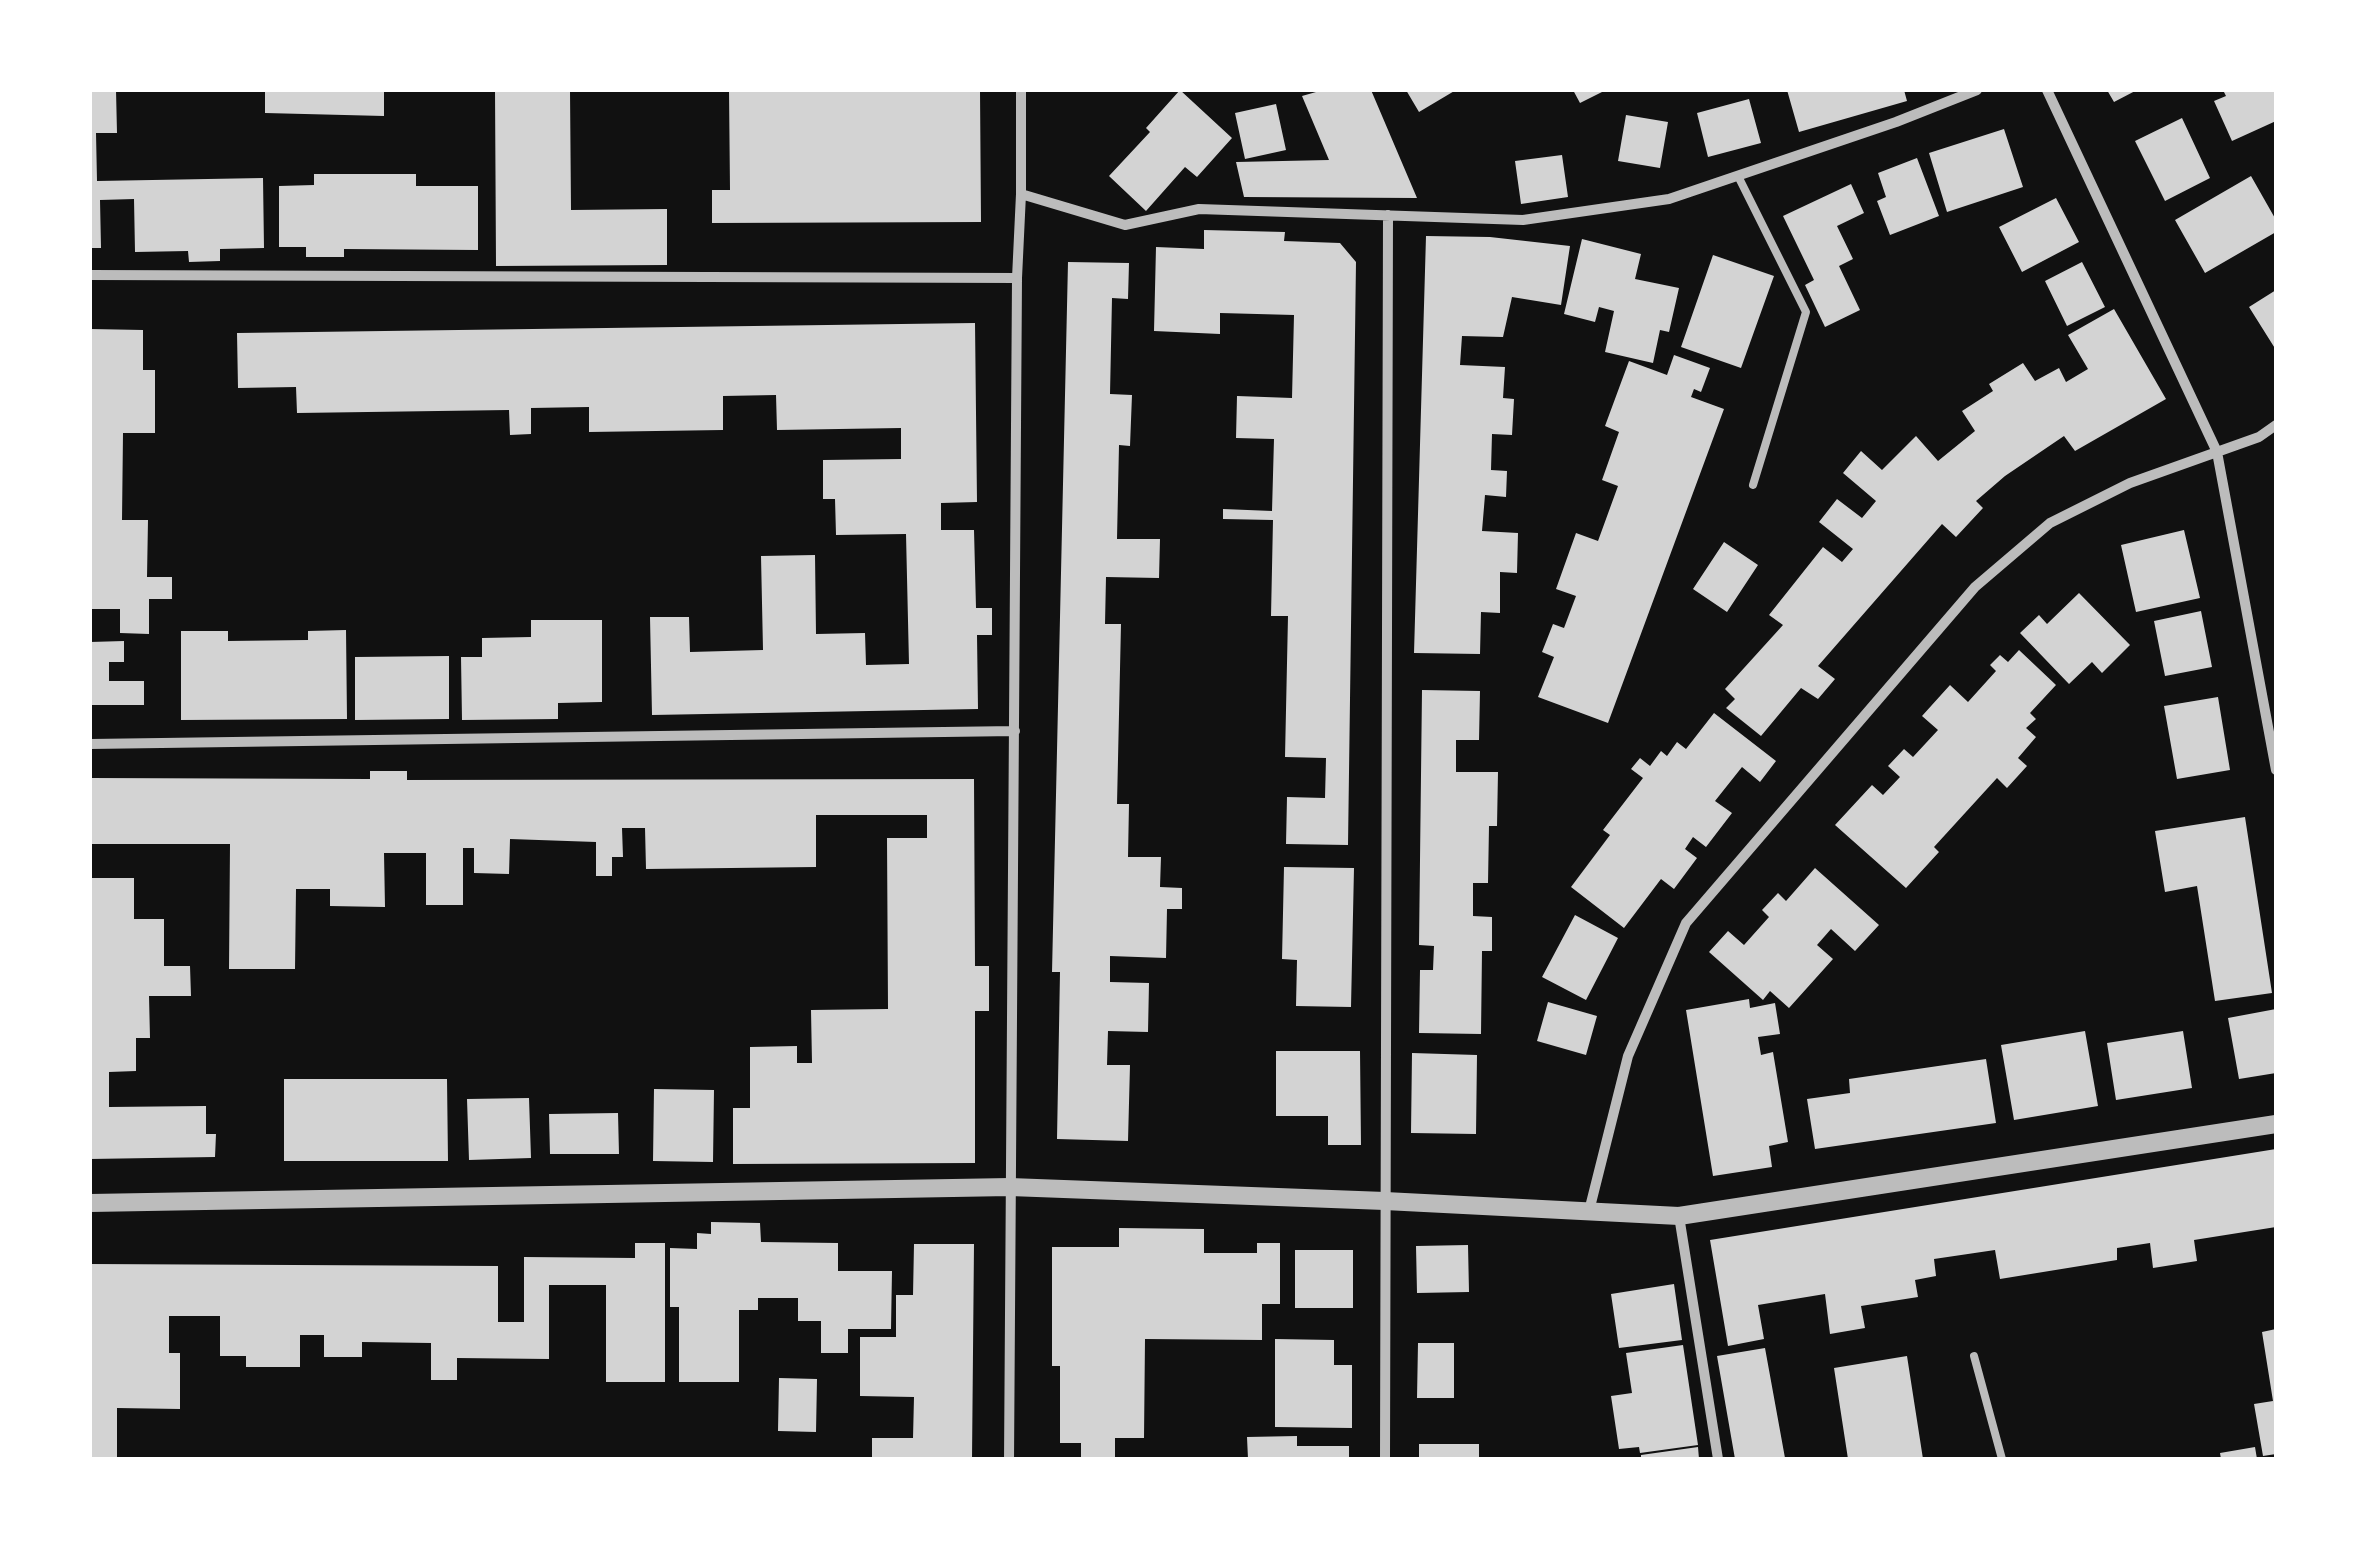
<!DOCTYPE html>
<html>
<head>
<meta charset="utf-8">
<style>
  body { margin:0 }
  #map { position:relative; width:2366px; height:1549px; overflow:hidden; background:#111; font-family:"Noto Sans",sans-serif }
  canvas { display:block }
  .frame { position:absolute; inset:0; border:92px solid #fff; pointer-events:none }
</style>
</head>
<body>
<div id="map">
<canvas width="2366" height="1549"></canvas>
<div class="frame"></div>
</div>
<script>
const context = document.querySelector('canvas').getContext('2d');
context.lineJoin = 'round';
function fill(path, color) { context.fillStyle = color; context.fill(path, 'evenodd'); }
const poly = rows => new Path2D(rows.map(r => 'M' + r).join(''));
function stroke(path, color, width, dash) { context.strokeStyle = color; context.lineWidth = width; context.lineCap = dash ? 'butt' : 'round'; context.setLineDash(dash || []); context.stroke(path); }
const building = poly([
  [90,90,116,90,117,133,96,133,97,181,263,178,264,248,220,249,220,261,189,262,188,251,135,252,134,199,100,200,101,248,90,248],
  [265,90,384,90,384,116,265,113],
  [495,90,570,90,571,210,667,209,667,265,496,266],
  [729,90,980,90,981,222,712,223,712,190,730,190],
  [1180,90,1232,138,1197,177,1185,167,1146,211,1109,176,1150,132,1146,128],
  [1323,90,1371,90,1417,198,1244,197,1236,162,1329,160,1302,96],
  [1406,90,1456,90,1419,112],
  [1573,90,1606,90,1580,103],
  [1787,90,1904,90,1907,101,1799,132],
  [2107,90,2137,90,2114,102],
  [2223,90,2276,90,2276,121,2232,141,2214,101,2226,96],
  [1749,99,1761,143,1708,157,1697,113],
  [1276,104,1286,150,1245,159,1235,113],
  [1626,115,1668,122,1660,168,1618,161],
  [2182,118,2210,178,2165,201,2135,141],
  [2004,129,2023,187,1947,212,1929,153],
  [1562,155,1568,197,1521,204,1515,161],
  [1917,158,1939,216,1890,235,1877,201,1886,197,1878,173],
  [314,174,416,174,416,186,478,186,478,250,344,249,344,257,306,257,306,247,279,247,279,186,314,185],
  [2251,176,2276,220,2276,232,2205,273,2175,220],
  [1851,184,1864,213,1837,226,1853,259,1839,266,1860,310,1825,327,1805,285,1814,280,1783,216],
  [2056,198,2079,242,2022,272,1999,227],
  [1204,230,1285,232,1284,241,1340,243,1356,262,1348,845,1286,844,1287,797,1325,798,1326,758,1285,757,1288,616,1271,616,1273,520,1223,519,1223,509,1272,511,1274,439,1236,438,1237,396,1292,398,1294,315,1220,313,1220,334,1154,331,1156,247,1204,249],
  [1426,236,1490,237,1570,246,1561,305,1512,297,1503,337,1462,336,1460,365,1505,367,1503,398,1514,399,1512,435,1492,434,1491,470,1507,471,1506,497,1485,495,1482,531,1518,533,1517,573,1500,572,1500,613,1481,612,1480,654,1414,653],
  [1582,239,1641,254,1635,279,1679,288,1669,332,1660,330,1653,363,1605,352,1614,311,1599,307,1595,322,1564,314],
  [1713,255,1774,276,1741,368,1681,347],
  [1068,262,1129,263,1128,299,1112,298,1110,394,1132,395,1130,446,1119,445,1117,539,1160,539,1159,578,1106,577,1105,624,1121,624,1117,804,1129,804,1128,857,1161,857,1160,887,1182,888,1182,909,1167,909,1166,958,1110,956,1110,982,1149,983,1148,1032,1108,1031,1107,1065,1130,1065,1128,1141,1057,1139,1060,972,1052,972],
  [2082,262,2105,307,2067,326,2045,281],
  [2276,290,2276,350,2249,307],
  [2114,309,2166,399,2075,451,2064,436,2005,476,1976,501,1983,508,1956,537,1942,524,1818,666,1835,679,1818,699,1801,688,1761,736,1726,708,1735,699,1725,689,1783,625,1769,615,1823,547,1842,562,1853,549,1819,522,1837,499,1862,518,1876,501,1843,473,1861,451,1882,470,1916,436,1938,461,1975,431,1962,411,1993,391,1989,384,2023,363,2035,381,2059,368,2066,382,2088,369,2068,335],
  [975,323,977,502,941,503,941,530,974,530,976,608,992,608,992,635,977,635,978,709,652,715,650,617,689,617,690,652,763,650,761,556,815,555,816,634,865,633,866,665,909,664,906,534,836,535,835,499,823,499,823,460,901,459,901,428,777,430,776,395,723,396,723,430,589,432,589,407,531,408,531,434,510,435,509,410,297,413,296,387,238,388,237,333],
  [90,329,143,330,143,370,155,370,155,433,123,433,122,520,148,520,147,577,172,577,172,599,149,599,149,634,120,633,120,609,90,609],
  [1674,355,1710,368,1701,392,1694,389,1691,397,1724,409,1608,723,1538,697,1554,657,1542,652,1553,624,1564,628,1576,596,1556,589,1576,533,1598,541,1618,486,1602,480,1619,432,1605,426,1629,361,1667,375],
  [2184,530,2200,598,2136,612,2121,545],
  [1724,542,1758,565,1727,612,1693,589],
  [2079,593,2130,645,2102,673,2092,662,2069,684,2020,633,2039,615,2047,624],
  [2201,611,2212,667,2165,676,2154,621],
  [531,620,602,620,602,702,558,703,558,719,462,720,461,657,482,657,482,638,531,637],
  [346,630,347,719,181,720,181,631,228,631,228,641,308,640,308,631],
  [124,641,124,662,109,662,109,681,144,681,144,705,90,705,90,642],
  [2019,650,2056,685,2030,713,2036,719,2026,728,2036,737,2018,758,2027,766,2007,788,1997,778,1934,847,1939,852,1906,888,1835,825,1872,785,1883,795,1900,777,1888,766,1904,749,1913,757,1938,730,1922,716,1950,685,1968,702,1996,671,1990,665,2000,655,2008,662],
  [449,656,449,719,355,720,355,657],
  [1422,690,1480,691,1479,740,1456,740,1456,772,1498,772,1497,826,1489,826,1488,883,1473,883,1473,916,1492,917,1492,951,1482,951,1481,1034,1419,1033,1420,970,1433,970,1434,946,1419,945],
  [2218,697,2230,770,2177,779,2164,706],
  [1714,713,1776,761,1760,782,1742,767,1715,801,1732,813,1706,847,1693,837,1685,849,1697,858,1674,889,1661,879,1624,928,1571,887,1610,835,1603,830,1643,778,1631,769,1640,758,1650,766,1661,751,1667,756,1677,742,1686,749],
  [370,771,407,771,407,780,974,779,975,966,989,966,989,1011,975,1011,975,1163,733,1164,733,1108,750,1108,750,1047,797,1046,797,1063,812,1063,811,1010,888,1009,887,838,927,838,927,815,816,815,816,867,646,869,645,828,622,828,623,857,612,857,612,876,596,876,596,842,510,839,509,874,474,873,474,848,463,848,463,905,426,905,426,853,384,853,385,907,330,906,330,889,296,889,295,969,229,969,230,844,90,844,90,778,370,779],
  [2245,817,2272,993,2215,1001,2197,886,2165,892,2155,831],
  [1284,867,1354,868,1351,1007,1296,1006,1297,960,1282,959],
  [1815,868,1879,925,1855,951,1831,929,1817,945,1833,959,1789,1008,1770,991,1763,1000,1709,952,1728,931,1744,945,1769,917,1762,910,1778,893,1786,901],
  [90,878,134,878,134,919,164,919,164,966,190,966,191,996,149,996,150,1038,136,1038,136,1071,109,1072,109,1107,206,1106,206,1134,216,1134,215,1157,90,1159],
  [1575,915,1618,938,1586,1000,1542,977],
  [1749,999,1750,1008,1775,1003,1780,1034,1758,1037,1761,1055,1773,1052,1788,1142,1769,1146,1772,1167,1713,1176,1686,1010],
  [1548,1002,1597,1016,1586,1055,1537,1041],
  [2276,1009,2276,1073,2239,1079,2228,1018],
  [2085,1031,2098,1106,2014,1120,2001,1045],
  [2183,1031,2192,1088,2116,1100,2107,1043],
  [1276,1051,1360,1051,1361,1145,1328,1145,1328,1116,1276,1116],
  [1412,1053,1477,1055,1476,1134,1411,1133],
  [1986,1059,1996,1123,1815,1149,1807,1099,1850,1093,1849,1079],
  [284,1079,447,1079,448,1161,284,1161],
  [654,1089,714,1090,713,1162,653,1161],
  [529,1098,531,1158,469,1160,467,1099],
  [618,1113,619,1154,550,1154,549,1114],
  [2276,1149,2276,1227,2194,1240,2197,1261,2153,1268,2150,1243,2117,1248,2117,1260,2000,1279,1995,1250,1934,1259,1936,1276,1915,1280,1918,1297,1861,1306,1865,1328,1830,1334,1825,1294,1758,1305,1764,1339,1728,1346,1710,1240],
  [711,1222,760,1223,761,1242,838,1243,838,1271,892,1271,891,1329,848,1329,848,1353,821,1353,821,1321,798,1321,798,1298,758,1298,758,1310,739,1310,739,1382,679,1382,679,1307,670,1307,670,1248,697,1249,697,1233,711,1234],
  [1119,1228,1204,1229,1204,1253,1257,1253,1257,1243,1280,1243,1280,1304,1262,1304,1262,1340,1145,1339,1144,1438,1115,1438,1115,1459,1081,1459,1081,1443,1060,1443,1060,1366,1052,1366,1052,1247,1119,1247],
  [635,1243,665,1243,665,1382,606,1382,606,1285,549,1285,549,1359,457,1358,457,1380,431,1380,431,1343,362,1342,362,1357,324,1357,324,1335,300,1335,300,1367,246,1367,246,1356,220,1356,220,1316,169,1316,169,1353,180,1353,180,1409,117,1408,117,1459,90,1459,90,1264,498,1266,498,1322,524,1322,524,1257,635,1258],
  [914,1244,974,1244,972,1459,872,1459,872,1438,913,1438,914,1397,860,1396,860,1337,896,1337,896,1295,913,1295],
  [1468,1245,1469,1292,1417,1293,1416,1246],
  [1295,1250,1353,1250,1353,1308,1295,1308],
  [1674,1284,1682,1340,1619,1348,1611,1294],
  [2276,1329,2276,1454,2263,1456,2254,1404,2273,1401,2262,1332],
  [1275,1339,1334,1340,1334,1365,1352,1365,1352,1428,1275,1427],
  [1418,1343,1454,1343,1454,1398,1417,1398],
  [1683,1345,1698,1445,1640,1453,1639,1447,1619,1449,1611,1396,1632,1393,1626,1353],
  [1765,1348,1785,1458,1735,1459,1717,1356],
  [1907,1356,1923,1459,1848,1459,1834,1368],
  [779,1378,817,1379,816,1432,778,1431],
  [1297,1436,1297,1446,1349,1446,1349,1459,1248,1459,1247,1437],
  [1419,1444,1479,1444,1479,1459,1419,1459],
  [1698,1447,1699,1459,1641,1459,1641,1455],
  [2255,1447,2257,1459,2221,1459,2220,1453]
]);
const service = poly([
  [1738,176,1806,312,1753,485],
  [1974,1356,2002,1459]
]);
const minor = poly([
  [2047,90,2217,452,2276,770],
  [1021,194,1125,225,1199,209,1523,220,1669,199,1896,122,1977,90],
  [90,275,1017,278],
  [90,744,1015,731],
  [1589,1211,1628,1056,1686,923,1975,587,2050,523,2130,483,2259,437,2276,425],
  [1679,1216,1718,1459],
  [1009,1459,1017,278,1021,194,1021,90],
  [1385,1459,1388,215]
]);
const tertiary = poly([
  [90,1203,1010,1187,1385,1201,1679,1216,2276,1124]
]);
fill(building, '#d3d3d3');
stroke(service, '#bcbcbc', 8);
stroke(minor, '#bcbcbc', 10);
stroke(tertiary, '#bcbcbc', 18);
</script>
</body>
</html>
